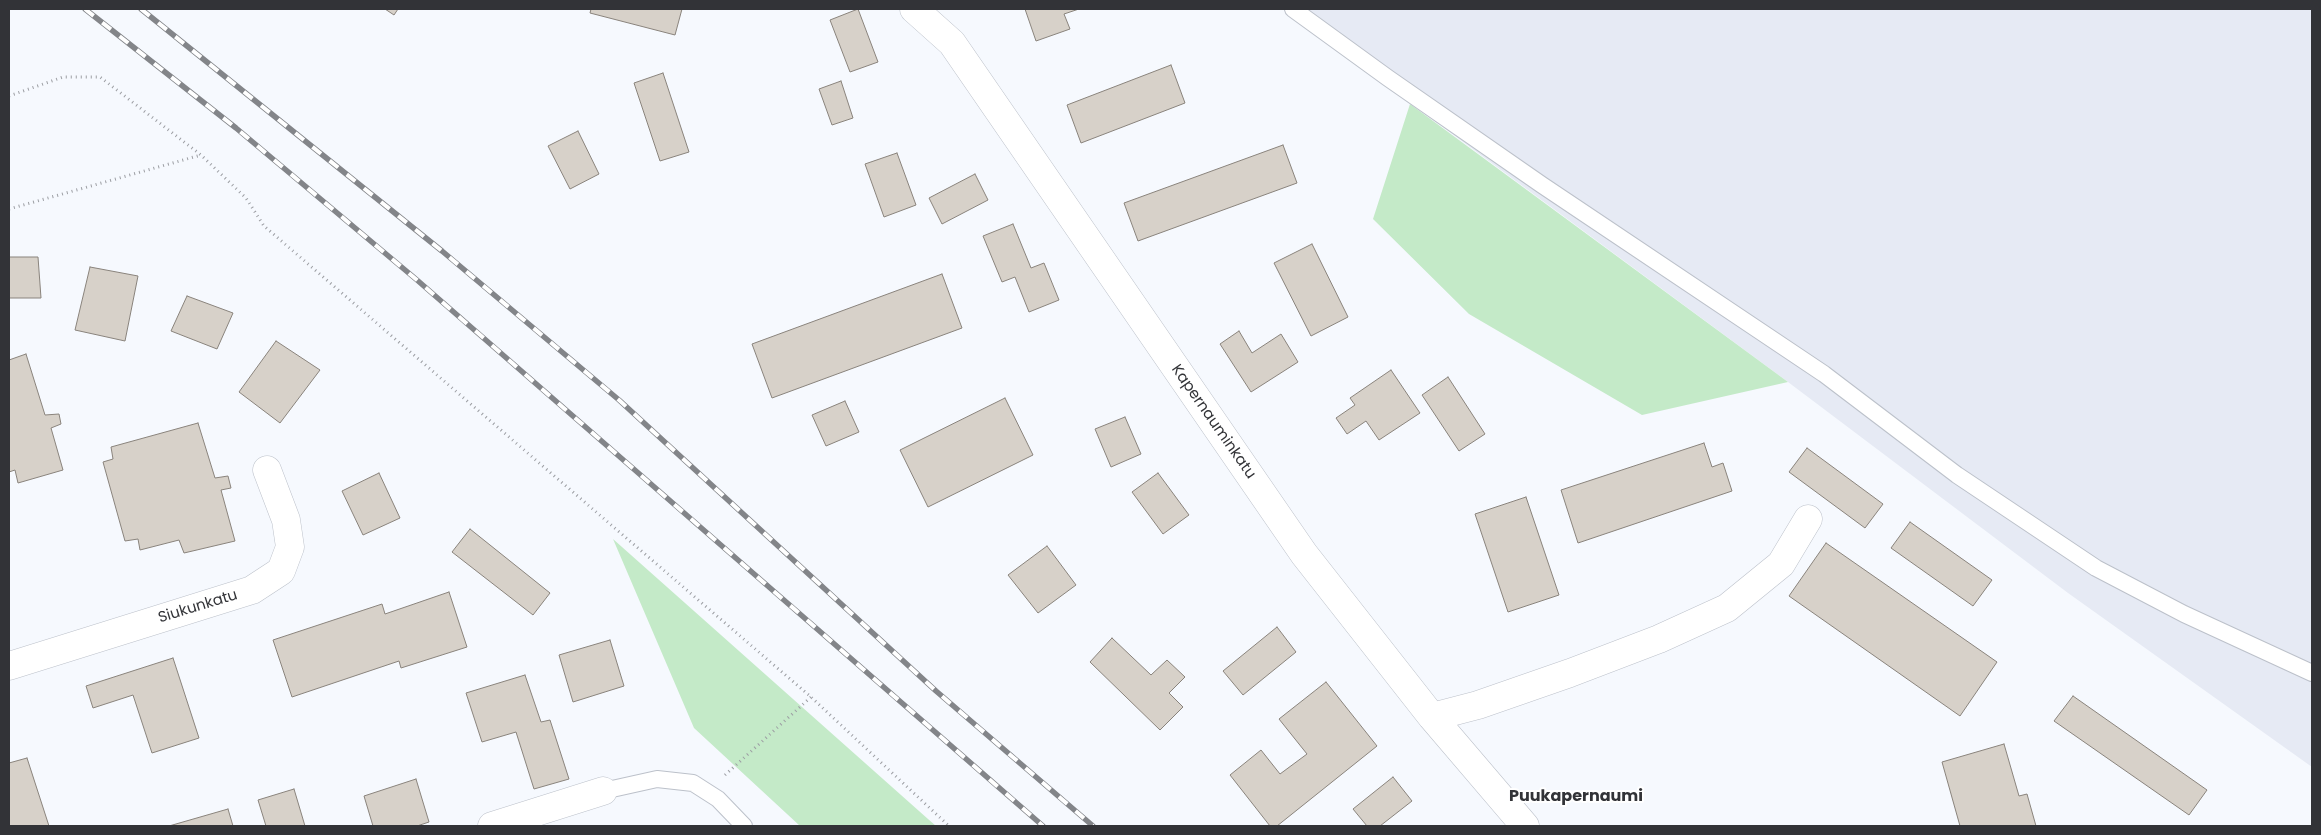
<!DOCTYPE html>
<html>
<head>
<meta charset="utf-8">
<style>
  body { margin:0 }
  #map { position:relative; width:2321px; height:835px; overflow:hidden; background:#f6f9fe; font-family:Poppins,sans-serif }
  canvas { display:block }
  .frame { position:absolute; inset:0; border:10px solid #323337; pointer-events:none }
</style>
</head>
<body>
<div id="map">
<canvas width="2321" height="835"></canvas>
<div class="frame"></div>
</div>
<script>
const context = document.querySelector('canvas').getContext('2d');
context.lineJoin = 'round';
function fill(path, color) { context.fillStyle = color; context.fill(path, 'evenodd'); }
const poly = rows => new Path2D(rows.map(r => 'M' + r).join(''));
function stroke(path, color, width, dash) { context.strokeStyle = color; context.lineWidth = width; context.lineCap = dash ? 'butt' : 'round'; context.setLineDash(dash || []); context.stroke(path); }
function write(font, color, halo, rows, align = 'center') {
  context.font = font + ' Poppins,sans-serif'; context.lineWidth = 4; context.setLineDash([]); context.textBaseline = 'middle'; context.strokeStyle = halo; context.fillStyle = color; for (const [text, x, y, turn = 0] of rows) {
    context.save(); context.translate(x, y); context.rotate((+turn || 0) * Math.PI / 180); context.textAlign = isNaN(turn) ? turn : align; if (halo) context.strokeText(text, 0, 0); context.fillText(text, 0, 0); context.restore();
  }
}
const built = poly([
  [1283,9,2312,9,2312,767,2068,593,1788,382]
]);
const green = poly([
  [1410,104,1788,382,1642,415,1469,314,1373,219],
  [613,539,928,819,936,826,800,826,694,728]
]);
const building = poly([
  [385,9,398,9,394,15,385,9],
  [591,9,682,9,675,35,590,13,591,9],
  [858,9,878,62,850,72,830,20,858,9],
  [1025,9,1079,9,1064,14,1070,29,1036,41,1025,9],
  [1171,65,1185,103,1081,143,1067,105,1171,65],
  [663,73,689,152,660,161,634,83,663,73],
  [841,81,853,118,832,125,819,89,841,81],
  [578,131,599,174,570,189,548,146,578,131],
  [1283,145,1297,183,1138,241,1124,203,1283,145],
  [897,153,916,205,884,217,865,164,897,153],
  [975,174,988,200,942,224,929,198,975,174],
  [1013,224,1031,268,1044,263,1059,300,1029,312,1015,277,1002,282,983,236,1013,224],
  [1312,244,1348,317,1311,336,1274,263,1312,244],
  [9,257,38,257,41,298,9,298,9,257],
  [90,267,138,276,125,341,75,330,90,267],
  [942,274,962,328,772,398,752,344,942,274],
  [187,296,233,313,217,349,171,331,187,296],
  [1239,331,1252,353,1281,334,1298,362,1251,392,1220,344,1239,331],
  [276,341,320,370,280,423,239,392,276,341],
  [26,354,45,415,59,414,61,424,51,428,63,470,18,483,15,470,9,472,9,360,26,354],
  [1391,370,1420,413,1379,440,1366,421,1347,434,1336,418,1355,405,1350,398,1391,370],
  [1448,377,1485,434,1459,451,1422,395,1448,377],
  [1005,398,1033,455,928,507,900,450,1005,398],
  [845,401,859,432,826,446,812,415,845,401],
  [1125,417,1141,454,1111,467,1095,429,1125,417],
  [198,423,215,478,228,476,231,488,221,490,235,541,184,553,179,540,140,550,138,539,125,541,103,462,113,459,111,447,198,423],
  [1704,443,1712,467,1723,463,1732,491,1578,543,1561,490,1704,443],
  [1807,448,1883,504,1865,528,1789,472,1807,448],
  [379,473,400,518,363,535,342,491,379,473],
  [1158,473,1189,515,1163,534,1132,492,1158,473],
  [1526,497,1559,595,1508,612,1475,514,1526,497],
  [1910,522,1992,580,1973,606,1891,548,1910,522],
  [470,529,550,593,533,615,452,552,470,529],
  [1826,543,1997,662,1960,716,1789,596,1826,543],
  [1047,546,1076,585,1038,613,1008,575,1047,546],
  [449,592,467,647,401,668,399,661,292,697,273,640,382,604,385,614,449,592],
  [1277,627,1296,652,1243,695,1223,671,1277,627],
  [1112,638,1151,675,1167,660,1185,677,1169,693,1183,707,1160,730,1090,662,1112,638],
  [610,640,624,686,573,702,559,655,610,640],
  [173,658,199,738,152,753,133,695,93,708,86,686,173,658],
  [525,675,541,722,550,720,569,779,534,789,516,732,482,742,466,693,525,675],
  [1326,682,1377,746,1277,826,1270,826,1230,775,1261,750,1280,774,1307,754,1279,719,1326,682],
  [2073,696,2207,790,2189,815,2054,721,2073,696],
  [2004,744,2019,796,2027,794,2036,826,1960,826,1942,762,2004,744],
  [27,758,49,826,9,826,9,763,27,758],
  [1393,777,1412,801,1380,826,1367,826,1353,809,1393,777],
  [416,779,429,822,417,826,373,826,364,796,416,779],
  [294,789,305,826,266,826,258,800,294,789],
  [228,809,233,826,169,826,228,809]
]);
const path = poly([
  [9,96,63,77,100,77,201,155,246,198,264,226,811,697,949,826],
  [9,209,201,155],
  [725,775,811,697]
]);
const service = poly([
  [1293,9,1388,78,1542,185,1824,374,1957,475,2096,568,2184,614,2312,673],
  [603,791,657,779,693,783,718,799,744,826]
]);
const minor = poly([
  [914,9,952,43,1304,554,1432,717,1525,826],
  [9,666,252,590,281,571,290,547,286,520,267,470],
  [1432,717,1478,705,1570,673,1659,639,1727,608,1781,564,1808,519],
  [492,826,603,791]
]);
const rail = poly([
  [85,9,236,128,417,280,1043,826],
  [141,9,442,251,619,400,936,691,1093,826]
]);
const streetNames = [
  ["Kapernauminkatu",1213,422,55],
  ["Siukunkatu",198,607,-17]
];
const neighbourhoodNames = [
  ["Puukapernaumi",1576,797]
];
fill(built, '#e6eaf4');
fill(green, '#c4eac8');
fill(building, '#d7d1c9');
stroke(building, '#89837c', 1);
stroke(service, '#bcc1ca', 18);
stroke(minor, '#bcc1ca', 29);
stroke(path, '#9c9ea3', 3, [1, 4]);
stroke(service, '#fff', 16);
stroke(minor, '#fff', 28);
stroke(rail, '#838589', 5.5);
stroke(rail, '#fff', 4, [11]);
write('15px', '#323337', '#fff', streetNames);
write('bold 16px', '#323337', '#fff', neighbourhoodNames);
</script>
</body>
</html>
